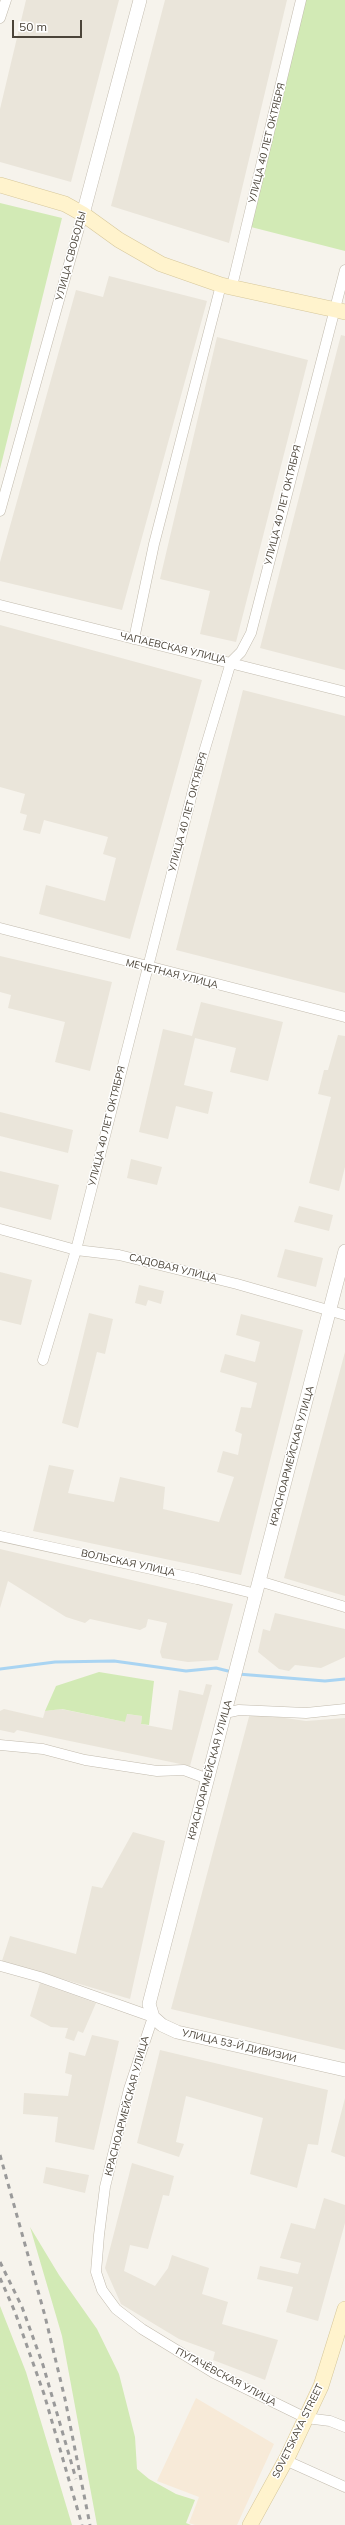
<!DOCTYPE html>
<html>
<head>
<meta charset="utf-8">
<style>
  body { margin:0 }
  #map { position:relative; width:345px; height:2525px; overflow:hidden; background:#f6f3ec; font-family:Mulish,sans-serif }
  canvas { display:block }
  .scale { position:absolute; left:12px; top:20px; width:70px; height:18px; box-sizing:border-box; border:2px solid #4b4439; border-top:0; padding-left:5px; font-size:12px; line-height:14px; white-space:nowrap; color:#4b4439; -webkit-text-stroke:3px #fff; paint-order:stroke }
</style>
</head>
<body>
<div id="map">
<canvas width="345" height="2525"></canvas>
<div class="scale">50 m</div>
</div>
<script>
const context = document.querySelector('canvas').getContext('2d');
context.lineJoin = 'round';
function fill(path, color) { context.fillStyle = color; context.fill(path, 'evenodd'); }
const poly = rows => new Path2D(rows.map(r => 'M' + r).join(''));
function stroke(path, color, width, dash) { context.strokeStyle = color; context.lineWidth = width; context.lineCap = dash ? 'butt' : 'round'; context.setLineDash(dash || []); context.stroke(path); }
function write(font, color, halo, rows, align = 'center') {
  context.font = font + ' Mulish,sans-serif'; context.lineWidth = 3; context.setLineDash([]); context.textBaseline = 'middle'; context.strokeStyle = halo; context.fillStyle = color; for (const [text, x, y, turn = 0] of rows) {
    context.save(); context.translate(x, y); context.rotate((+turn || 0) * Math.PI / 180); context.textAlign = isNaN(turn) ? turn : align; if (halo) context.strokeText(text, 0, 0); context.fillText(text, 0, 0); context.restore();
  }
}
const residential = poly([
  [26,0,119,0,71,182,0,162,0,109],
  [165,0,287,0,229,243,111,206],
  [109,276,207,301,122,610,0,581,0,562,76,290,103,297],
  [341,335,345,336,345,670,260,648],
  [217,337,308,360,236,642,200,634,210,591,160,579],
  [0,625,202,680,130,939,39,914,46,885,105,901,116,858,103,854,108,837,44,820,40,834,23,830,27,815,20,813,25,794,0,787],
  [243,690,345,716,345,993,176,950],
  [0,956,112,982,90,1071,55,1062,65,1022,8,1008,11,995,0,992],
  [201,1002,283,1022,268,1081,230,1072,236,1048,195,1038,184,1085,213,1092,208,1114,176,1106,168,1139,139,1132,163,1029,192,1036],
  [338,1035,345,1036,345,1167,339,1191,309,1183,331,1097,318,1094,324,1070,328,1070],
  [0,1112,73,1130,68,1153,0,1136],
  [131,1159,162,1167,157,1185,127,1178],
  [0,1171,59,1185,51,1220,0,1207],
  [299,1206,333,1215,329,1231,294,1222],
  [285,1249,323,1258,316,1287,277,1277],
  [0,1272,32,1280,21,1325,0,1320],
  [139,1285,164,1291,161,1304,148,1300,146,1306,135,1303],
  [89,1313,113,1319,105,1354,97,1352,78,1428,62,1423],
  [241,1314,303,1330,241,1575,33,1531,49,1465,74,1470,68,1493,114,1502,120,1477,165,1487,163,1509,219,1522,234,1477,217,1472,223,1451,238,1455,242,1434,235,1431,241,1407,251,1408,257,1383,220,1372,225,1354,255,1362,260,1342,236,1335],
  [345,1352,345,1596,284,1578],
  [0,1549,233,1604,218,1660,188,1662,162,1658,160,1652,167,1623,148,1619,146,1627,140,1630,90,1619,85,1623,66,1617,8,1581,0,1608],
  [275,1613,345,1629,345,1657,321,1668,295,1665,289,1671,279,1669,258,1652,263,1629,270,1631],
  [206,1684,212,1685,190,1766,17,1730,14,1733,0,1730,0,1711,4,1709,43,1718,45,1711,61,1709,125,1722,126,1714,142,1716,141,1724,172,1730,179,1690,203,1695],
  [250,1713,306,1721,345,1718,345,2050,171,2009],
  [133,1832,165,1841,130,1999,2,1961,10,1936,76,1954,92,1886,102,1888],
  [40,1983,96,2003,83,2033,78,2031,74,2041,65,2038,68,2028,51,2027,30,2016],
  [92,2035,119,2041,94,2150,55,2142,58,2117,23,2114,24,2093,68,2096,72,2075,65,2073,69,2052,85,2056],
  [160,2050,328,2090,318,2145,308,2144,297,2188,250,2174,263,2118,186,2096,176,2142,184,2144,179,2157,137,2143],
  [345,2098,345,2157,331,2152],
  [132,2163,174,2176,169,2196,163,2195,148,2249,130,2245,124,2271,155,2286,168,2268,172,2255,209,2268,202,2294,228,2302,222,2324,278,2340,265,2380,213,2360,215,2352,179,2339,121,2304,105,2268],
  [46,2167,89,2175,85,2193,43,2183],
  [324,2198,345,2205,345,2223,318,2321,286,2312,293,2287,257,2279,260,2266,298,2274,301,2263,280,2258,291,2223,315,2229]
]);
const commercial = poly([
  [196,2398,274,2444,237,2525,195,2525,189,2523,199,2497,157,2481]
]);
const green = poly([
  [304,0,345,0,345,251,251,227],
  [0,203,62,218,0,469],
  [99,1672,154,1681,149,1725,141,1724,142,1716,127,1714,125,1722,62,1709,45,1711,56,1686],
  [30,2227,59,2275,97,2329,119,2374,135,2437,137,2469,149,2479,176,2494,195,2500,186,2523,191,2525,97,2525,62,2336],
  [0,2306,26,2372,72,2525,0,2525]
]);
const stream = poly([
  [0,1669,55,1662,114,1661,186,1671,216,1668,232,1672],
  [238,1674,325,1681,345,1679]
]);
const minor = poly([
  [0,18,6,0],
  [232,286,301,0],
  [0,511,83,214],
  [0,605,345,692],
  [134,639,154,544,221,285],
  [0,928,345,1017],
  [0,1229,76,1250,119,1255,237,1284,345,1315],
  [43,1360,76,1250,195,782,231,662,241,652,251,633,345,270],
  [0,1536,197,1579,256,1594],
  [259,1581,345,1607],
  [225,1713,239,1710,306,1713,345,1709],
  [0,1745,43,1749,85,1760,157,1771,184,1770,208,1779],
  [1,1966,40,1977,153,2017,129,2089,105,2187,99,2235,96,2272,102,2290,116,2309,142,2329,214,2373,306,2418,330,2421,345,2427],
  [285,2460,345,2487]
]);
const tertiary = poly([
  [83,214,140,0],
  [345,1251,149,2004,153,2017,162,2025,177,2032,345,2070]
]);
const secondary = poly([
  [0,185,65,204,83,214,119,240,161,264,221,285,345,312],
  [250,2525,288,2456,321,2386,345,2309]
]);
const rail = poly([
  [0,2155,45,2316,65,2399,90,2525],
  [0,2262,22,2307,43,2365,76,2479],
  [0,2278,15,2312,44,2394,82,2525]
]);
const streetNames = [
  ["УЛИЦА 40 ЛЕТ ОКТЯБРЯ",267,143,-76],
  ["УЛИЦА СВОБОДЫ",71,256,-75],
  ["УЛИЦА 40 ЛЕТ ОКТЯБРЯ",283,505,-76],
  ["ЧАПАЕВСКАЯ УЛИЦА",173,648,13],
  ["УЛИЦА 40 ЛЕТ ОКТЯБРЯ",188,812,-75],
  ["МЕЧЕТНАЯ УЛИЦА",172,974,14],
  ["УЛИЦА 40 ЛЕТ ОКТЯБРЯ",107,1126,-76],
  ["САДОВАЯ УЛИЦА",173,1268,14],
  ["КРАСНОАРМЕЙСКАЯ УЛИЦА",292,1456,-75],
  ["ВОЛЬСКАЯ УЛИЦА",128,1563,12],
  ["КРАСНОАРМЕЙСКАЯ УЛИЦА",210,1770,-75],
  ["УЛИЦА 53-Й ДИВИЗИИ",239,2046,13],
  ["КРАСНОАРМЕЙСКАЯ УЛИЦА",127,2106,-75],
  ["ПУГАЧЁВСКАЯ УЛИЦА",226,2377,28],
  ["SOVETSKAYA STREET",298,2431,-64]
];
fill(residential, '#eae5da');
fill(commercial, '#f7ead8');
fill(green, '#d2eab5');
stroke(stream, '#a9d4f2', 3);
stroke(minor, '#c2bbae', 11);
stroke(tertiary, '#c2bbae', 14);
stroke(secondary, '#d6c79b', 16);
stroke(minor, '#fff', 10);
stroke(tertiary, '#fff', 13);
stroke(secondary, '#fff3cd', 15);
stroke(rail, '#9a9a9a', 3, [5, 5]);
write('10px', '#4b4439', '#fff', streetNames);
</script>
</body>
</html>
